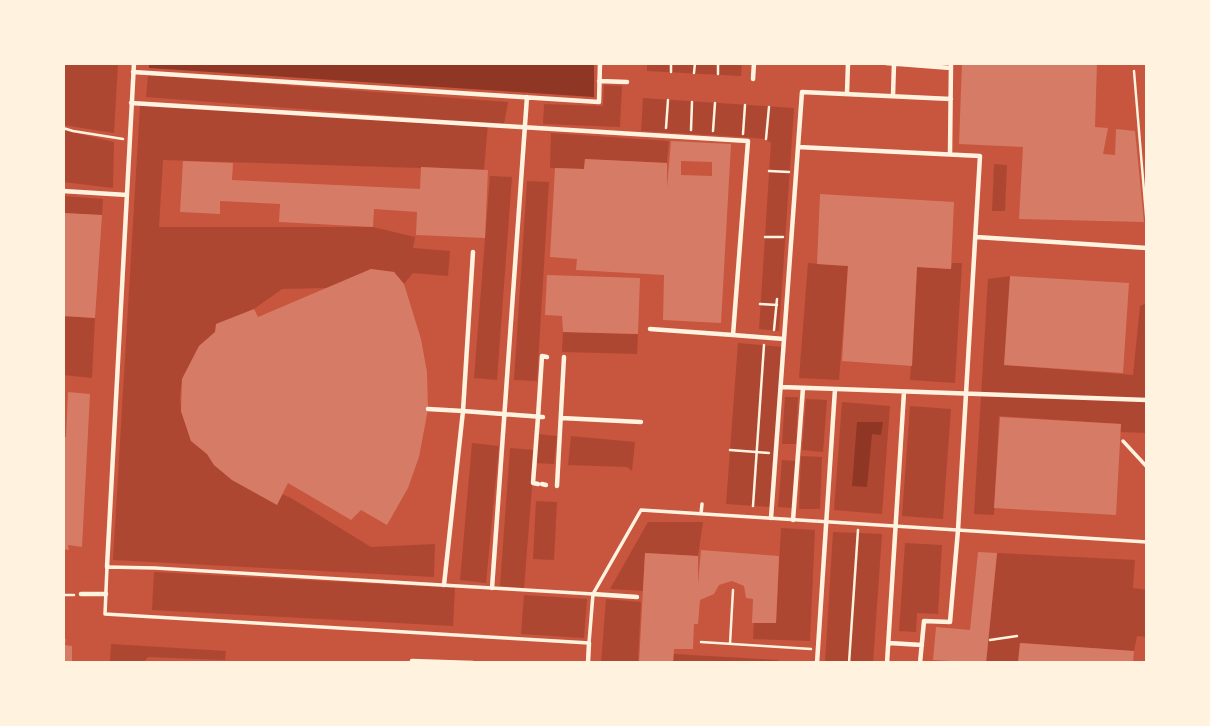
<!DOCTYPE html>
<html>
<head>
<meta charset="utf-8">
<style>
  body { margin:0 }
  #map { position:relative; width:1210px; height:726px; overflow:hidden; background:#c8553d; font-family:"IBM Plex Sans",sans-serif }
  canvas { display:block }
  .frame { position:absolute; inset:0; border:65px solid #fff3e0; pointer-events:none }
</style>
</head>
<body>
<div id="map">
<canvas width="1210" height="726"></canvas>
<div class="frame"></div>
</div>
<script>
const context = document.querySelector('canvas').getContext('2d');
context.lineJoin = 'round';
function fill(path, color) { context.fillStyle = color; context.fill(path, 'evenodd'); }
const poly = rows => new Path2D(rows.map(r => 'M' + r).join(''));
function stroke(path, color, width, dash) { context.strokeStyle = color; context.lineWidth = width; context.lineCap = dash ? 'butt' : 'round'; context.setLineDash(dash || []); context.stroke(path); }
const green = poly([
  [63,63,118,63,114,133,63,125],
  [647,63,742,63,741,76,647,71],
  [148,75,508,102,504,124,488,123,484,170,163,160,159,227,373,227,415,237,413,248,450,251,448,276,413,273,404,284,394,272,371,269,328,288,282,289,254,309,215,332,199,346,182,379,180,397,181,411,191,441,207,454,214,465,232,480,277,504,282,494,291,498,371,547,435,544,434,577,113,560,140,105,447,120,146,97],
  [604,85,622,86,620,127,543,124,544,104,603,106],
  [643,98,794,108,779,331,759,329,771,143,766,139,743,137,641,131],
  [63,130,114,142,113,188,63,182],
  [551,133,669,141,667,163,585,159,584,169,550,168],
  [994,164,1007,165,1005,211,992,211],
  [490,176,512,177,497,380,474,378],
  [527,181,549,182,537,381,514,380],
  [63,196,103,199,102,215,63,213],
  [808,263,848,266,839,380,799,378],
  [952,263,962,263,955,383,910,380,917,267,951,269],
  [1010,276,1005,365,1133,375,1140,306,1147,303,1147,433,1119,432,1121,424,999,416,994,515,974,514,988,279],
  [63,316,95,318,92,378,63,375],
  [563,332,638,334,637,354,562,352],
  [738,343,783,347,771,507,726,504],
  [785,397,798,397,796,444,782,444],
  [806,399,827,400,823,452,802,450],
  [842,402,890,406,882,514,834,510],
  [910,406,951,409,943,519,902,516],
  [537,434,557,436,554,464,534,463,524,588,500,586,510,448,535,450],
  [571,436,635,442,632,471,627,467,568,465],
  [472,443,499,446,486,583,460,580],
  [801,456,822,457,820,509,799,509],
  [782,460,796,461,792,508,778,507],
  [536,501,557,502,554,560,533,559],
  [648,522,703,522,698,556,645,553,643,591,610,589],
  [781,528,815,530,810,641,753,639,754,622,776,623],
  [833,532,882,534,873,663,825,663],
  [905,543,942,545,938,614,917,613,916,632,899,631],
  [997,553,1135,560,1133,588,1147,590,1147,637,1137,636,1134,651,1020,643,1018,663,986,663],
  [154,572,455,588,453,626,152,610],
  [524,595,587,599,584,638,521,634],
  [606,599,641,602,638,663,601,663],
  [111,644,226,651,225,660,148,657,143,663,110,663],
  [674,654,778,660,778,663,673,663]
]);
const water = poly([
  [149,63,594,63,594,97,149,68],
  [857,422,883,422,881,435,872,434,867,487,852,486]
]);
const building = poly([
  [962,63,1097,63,1095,127,1108,128,1103,154,1115,155,1116,129,1135,131,1144,222,1019,219,1023,147,959,144],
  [671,141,731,144,721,323,663,320,664,275,576,270,577,259,550,257,555,168,584,169,585,159,667,163,667,188],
  [681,161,712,162,712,176,681,175],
  [183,161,233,163,232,180,420,189,421,167,488,170,485,238,416,235,417,212,374,209,373,227,279,222,280,204,220,201,220,214,180,212],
  [820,194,954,202,951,269,917,267,912,366,842,361,848,266,817,264],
  [63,213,102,215,95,318,63,316],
  [371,269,394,272,404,284,421,339,427,372,428,409,419,457,408,488,387,525,361,510,351,520,288,483,277,505,232,480,214,465,207,454,191,441,181,411,182,379,199,346,215,332,216,324,254,309,258,317],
  [547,275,640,278,638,334,563,332,562,316,545,315],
  [1010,276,1129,283,1123,373,1004,365],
  [68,392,90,394,82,547,68,545,69,550,63,549,63,437,66,437],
  [1000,417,1121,424,1116,515,994,508],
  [701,550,779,556,776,623,752,623,753,599,746,598,744,586,732,581,719,585,714,594,700,600,698,624,694,624,693,649,674,649,673,663,639,663,645,553,698,556,698,584],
  [978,552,997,553,986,663,933,660,936,627,970,630],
  [63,638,66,639,65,645,72,646,72,663,63,663],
  [1020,643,1134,651,1133,663,1018,663]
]);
const path = poly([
  [1134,71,1147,227],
  [671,72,671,63],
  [694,73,695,63],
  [718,74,718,63],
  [63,128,73,131,123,139],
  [666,128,668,100],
  [691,130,692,102],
  [713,131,715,103],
  [743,134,745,105],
  [766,139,769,107],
  [769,171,789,172],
  [765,237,783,237],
  [760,304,777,305],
  [774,330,777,299],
  [730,450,769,453],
  [753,506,764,345],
  [63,595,74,595],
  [990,640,1017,636],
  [701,642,811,649],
  [730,644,733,590],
  [849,663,858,530]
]);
const service = poly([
  [1123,441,1147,467],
  [701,514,702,504],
  [593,594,155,568,107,567,105,614,589,643,593,594,641,510,1147,542]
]);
const pedestrian = poly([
  [886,63,951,68],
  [133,72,599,102,600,63],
  [753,79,754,63],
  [599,81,627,82],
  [847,93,848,63],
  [893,96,894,63],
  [131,103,748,141,733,335,784,339],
  [798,147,980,156,958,530,950,622,924,621,920,663],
  [950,154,951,63],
  [63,191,127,195],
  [976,237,1147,248],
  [650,329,733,335],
  [781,387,1147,400],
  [428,409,463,411,473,252],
  [561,418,641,422],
  [538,484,533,483,538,417,542,356,547,357],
  [542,484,546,485],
  [557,486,564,357],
  [771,518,802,92,951,99],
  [793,520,803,388],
  [107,567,134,63],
  [444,585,463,411,543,417],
  [492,588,527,97],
  [81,594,106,594],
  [593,594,637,597],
  [889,643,922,645],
  [412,663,412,661,473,663],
  [588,663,589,643],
  [817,663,835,389],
  [887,663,904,392]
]);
fill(green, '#ae4732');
fill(water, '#8f3625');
fill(building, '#d67c66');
stroke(path, '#fff3e0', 2.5);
stroke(service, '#fff3e0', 3.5);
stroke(pedestrian, '#fff3e0', 4.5);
</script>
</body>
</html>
